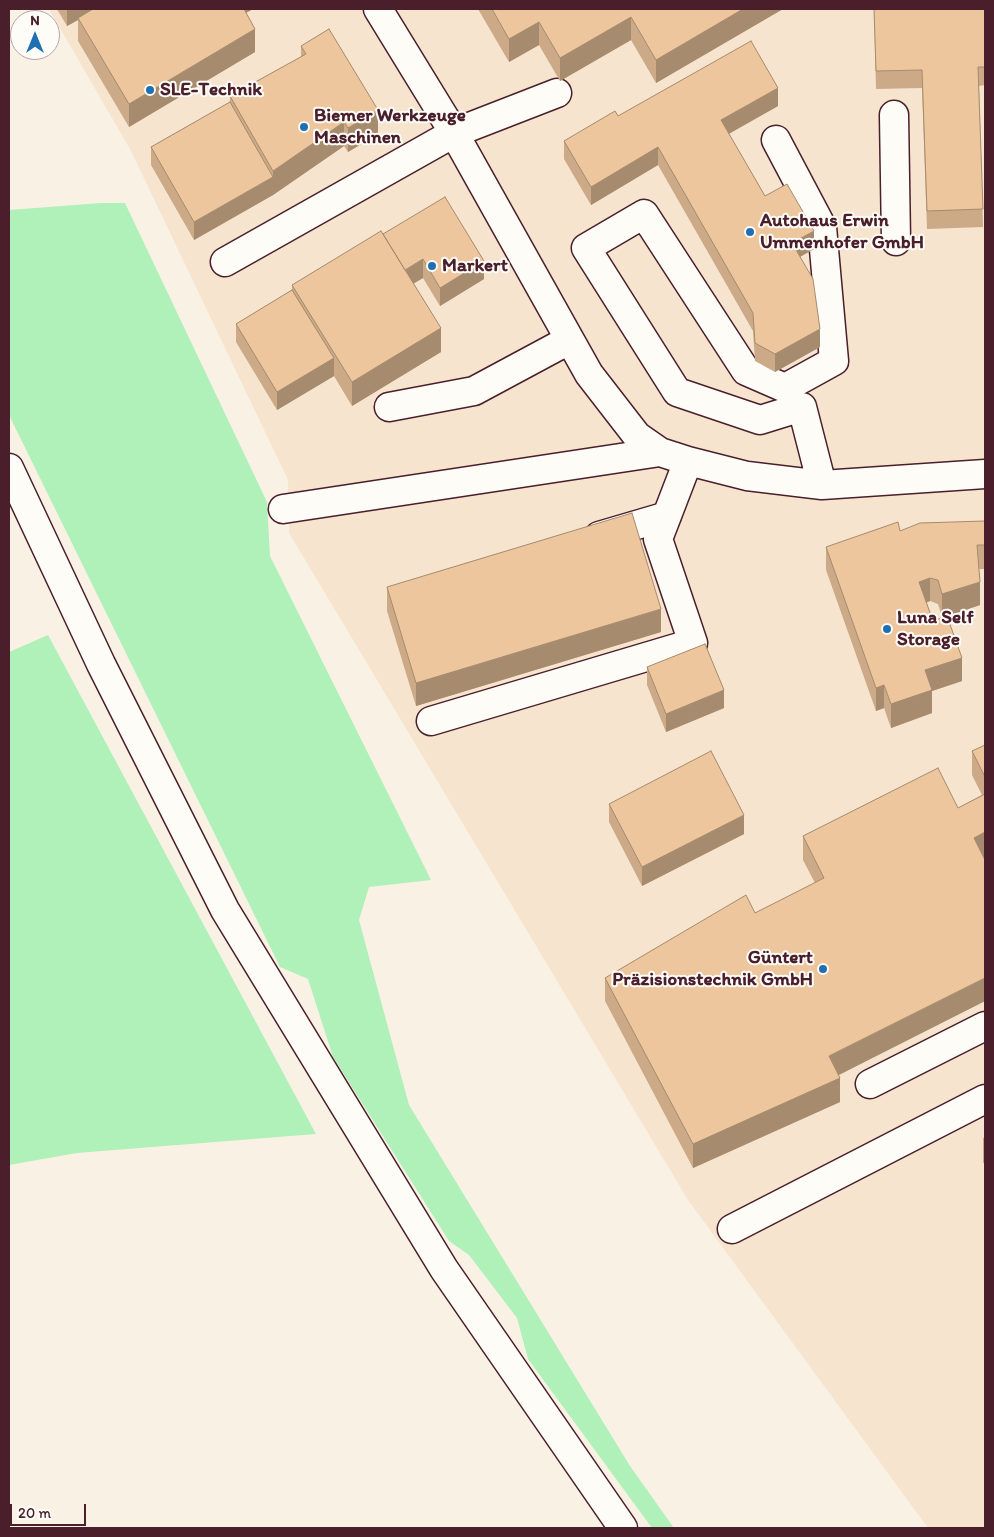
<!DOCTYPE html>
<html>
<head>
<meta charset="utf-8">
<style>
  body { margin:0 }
  #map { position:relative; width:994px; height:1537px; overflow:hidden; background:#faf1e5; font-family:Itim,sans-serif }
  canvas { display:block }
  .frame { position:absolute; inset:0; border:10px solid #4a1f2b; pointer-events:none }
  .north { position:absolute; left:10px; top:10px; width:50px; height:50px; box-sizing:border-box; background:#fdfcf7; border:1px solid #b5a4a5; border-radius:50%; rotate:0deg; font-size:14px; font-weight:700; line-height:20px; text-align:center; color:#4a1f2b }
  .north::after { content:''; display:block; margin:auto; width:18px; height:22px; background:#1f6fb2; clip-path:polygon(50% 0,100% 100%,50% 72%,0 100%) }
  .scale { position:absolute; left:10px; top:1504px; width:76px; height:22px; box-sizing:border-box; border:2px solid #4a1f2b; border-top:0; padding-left:6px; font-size:15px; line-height:18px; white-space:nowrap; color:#4a1f2b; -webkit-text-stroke:4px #fdfcf7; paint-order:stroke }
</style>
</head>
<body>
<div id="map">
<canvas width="994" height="1537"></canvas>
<div class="frame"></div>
<div class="north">N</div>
<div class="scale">20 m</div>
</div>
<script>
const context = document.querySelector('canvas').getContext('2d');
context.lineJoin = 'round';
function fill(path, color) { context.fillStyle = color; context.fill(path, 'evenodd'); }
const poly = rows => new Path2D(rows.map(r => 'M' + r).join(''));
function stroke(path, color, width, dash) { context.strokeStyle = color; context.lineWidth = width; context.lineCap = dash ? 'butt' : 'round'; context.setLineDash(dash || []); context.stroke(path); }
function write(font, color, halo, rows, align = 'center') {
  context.font = font + ' Itim,sans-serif'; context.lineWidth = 4; context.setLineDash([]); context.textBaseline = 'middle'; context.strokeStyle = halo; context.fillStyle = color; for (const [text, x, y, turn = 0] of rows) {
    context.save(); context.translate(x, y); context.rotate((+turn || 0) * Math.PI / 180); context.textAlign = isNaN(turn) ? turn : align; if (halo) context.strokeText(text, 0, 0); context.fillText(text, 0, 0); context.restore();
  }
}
const built = poly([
  [49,9,985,9,985,1528,928,1528,688,1200,289,533,288,480,131,151]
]);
const green = poly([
  [101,203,125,203,267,502,270,556,431,880,369,887,359,920,409,1105,630,1466,674,1528,652,1528,528,1359,517,1318,469,1255,449,1241,333,1057,308,979,280,967,9,415,9,210],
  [48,635,316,1134,77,1153,9,1165,9,652]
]);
const minor = poly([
  [378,9,454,133,589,374,637,436,660,452,688,461,747,476,822,485,985,474],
  [894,115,896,241],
  [776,140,822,227,834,361,785,388,746,371,644,214,586,248,677,392,760,420,802,407,822,485],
  [225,262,454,133,557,93],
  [389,407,474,391,569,340],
  [283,509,660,452],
  [599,536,667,516],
  [431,721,693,643,658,539,688,461],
  [870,1084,985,1026],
  [732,1229,985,1099]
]);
const major = poly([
  [9,468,101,664,225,910,444,1269,623,1528]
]);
const wall = poly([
  [57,9,253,9,246,13,255,52,129,127,78,41,78,20,67,26],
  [478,9,783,9,656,83,631,40,560,81,539,45,509,62],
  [874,9,985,9,985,85,979,86,983,227,927,229,922,88,876,89],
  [301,46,378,134,348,152,344,146,273,195,194,240,151,165,151,147,230,102,230,96,301,57],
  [778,106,729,134,765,196,814,249,800,257,820,347,775,372,755,361,753,331,658,165,591,205,564,159,564,141,618,116],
  [383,234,484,279,440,306,423,278,413,283,441,352,352,406,334,376,277,410,236,342,236,324,292,290,292,285],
  [985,521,985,569,979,569,980,605,947,616,962,681,932,691,932,713,891,728,884,708,876,711,826,570,826,547,900,531],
  [930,601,938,604,942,617,933,621,926,603],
  [387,587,661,632,416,706,387,611],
  [647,667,724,708,666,732,647,685],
  [985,745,985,856,983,857,985,860,985,1001,838,1075,840,1102,693,1168,605,1001,605,978,755,913,815,883,803,860,803,836,958,808,982,795,972,775,972,751],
  [609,804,744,834,642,886,609,822],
  [985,1137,985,1166,983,1162,983,1138]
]);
const shadedWall = poly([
  [67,9,97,9,78,18,78,20,67,26],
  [235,9,253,9,235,19],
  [743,9,783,9,656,83,656,60],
  [631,17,631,40,560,81,560,58],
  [539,22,539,45,509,62,509,39],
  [255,29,255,52,129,127,129,104],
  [778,88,778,106,721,138,721,120],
  [378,110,378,134,348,152,348,128],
  [344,122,344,146,273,195,194,240,194,222,273,177,273,171],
  [658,147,658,165,591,205,591,187],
  [814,231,814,249,792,261,792,243],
  [423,259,423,278,403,290,403,272],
  [484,261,484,279,440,306,440,288],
  [441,328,441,352,352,406,352,382],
  [820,329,820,347,775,372,775,354],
  [334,358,334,376,277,410,277,392],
  [930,578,930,601,919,605,919,582],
  [980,582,980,605,942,618,942,594],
  [661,609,661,632,416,706,416,683],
  [962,658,962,681,932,691,932,713,891,728,891,704,925,670],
  [884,685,884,708,876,711,876,688],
  [724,690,724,708,666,732,666,714],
  [744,815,744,834,642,886,642,867],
  [985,832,985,856,974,861,974,838],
  [985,978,985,1001,829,1080,829,1056],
  [840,1078,840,1102,693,1168,693,1144]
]);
const building = poly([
  [93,9,244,9,255,29,129,104,78,18,93,9],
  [492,9,743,9,656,60,631,17,560,58,539,22,509,39,492,9],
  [874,9,985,9,985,67,978,67,983,209,927,211,922,70,876,71,874,9],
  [329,29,378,110,348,128,344,122,273,171,230,96,306,54,301,46,329,29],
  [751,41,778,88,721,120,765,196,787,184,814,231,792,243,813,279,820,329,775,354,755,343,753,313,658,147,591,187,564,141,615,111,618,116,751,41],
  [230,102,273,177,194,222,151,147,230,102],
  [445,197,484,261,440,288,423,259,405,270,383,234,445,197],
  [381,231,441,328,352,382,292,285,381,231],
  [292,290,334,358,277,392,236,324,292,290],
  [632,513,661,609,416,683,387,587,632,513],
  [985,521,985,545,977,545,980,582,942,594,938,580,930,578,919,582,933,621,947,616,962,658,925,670,932,690,891,704,884,685,876,688,826,547,898,522,900,531,920,523,985,521],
  [705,644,724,690,666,714,647,667,705,644],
  [985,745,985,777,972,751,985,745],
  [711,751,744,815,642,867,609,804,711,751],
  [938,768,958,808,985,794,985,832,974,838,985,860,985,978,829,1056,840,1078,693,1144,605,978,746,895,755,913,824,878,803,836,938,768]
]);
const markers = [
  [150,90,5,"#1f6fb2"],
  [304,127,5,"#1f6fb2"],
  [750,232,5,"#1f6fb2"],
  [432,266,5,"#1f6fb2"],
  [887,629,5,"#1f6fb2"],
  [823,969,5,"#1f6fb2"]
];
const poiNames = [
  ["SLE-Technik",160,90],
  ["Biemer Werkzeuge",314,116],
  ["Maschinen",314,138],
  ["Autohaus Erwin",760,221],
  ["Ummenhofer GmbH",760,243],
  ["Markert",442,266],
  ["Luna Self",897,618],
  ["Storage",897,640],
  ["Güntert",813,958,"right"],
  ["Präzisionstechnik GmbH",813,980,"right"]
];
fill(built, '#f6e4cf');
fill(green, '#b0f1b9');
stroke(minor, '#4a1f2b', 31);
stroke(major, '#4a1f2b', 31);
stroke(minor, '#fdfcf7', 28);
stroke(major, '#fdfcf7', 28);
fill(wall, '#ccaa87');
fill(shadedWall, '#a68b6e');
fill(building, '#edc69d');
stroke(building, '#a68b6e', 1);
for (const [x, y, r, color] of markers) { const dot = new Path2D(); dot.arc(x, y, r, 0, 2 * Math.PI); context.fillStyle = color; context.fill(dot); stroke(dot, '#fdfcf7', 2); }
write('bold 19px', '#4a1f2b', '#fdfcf7', poiNames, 'left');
</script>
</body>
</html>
